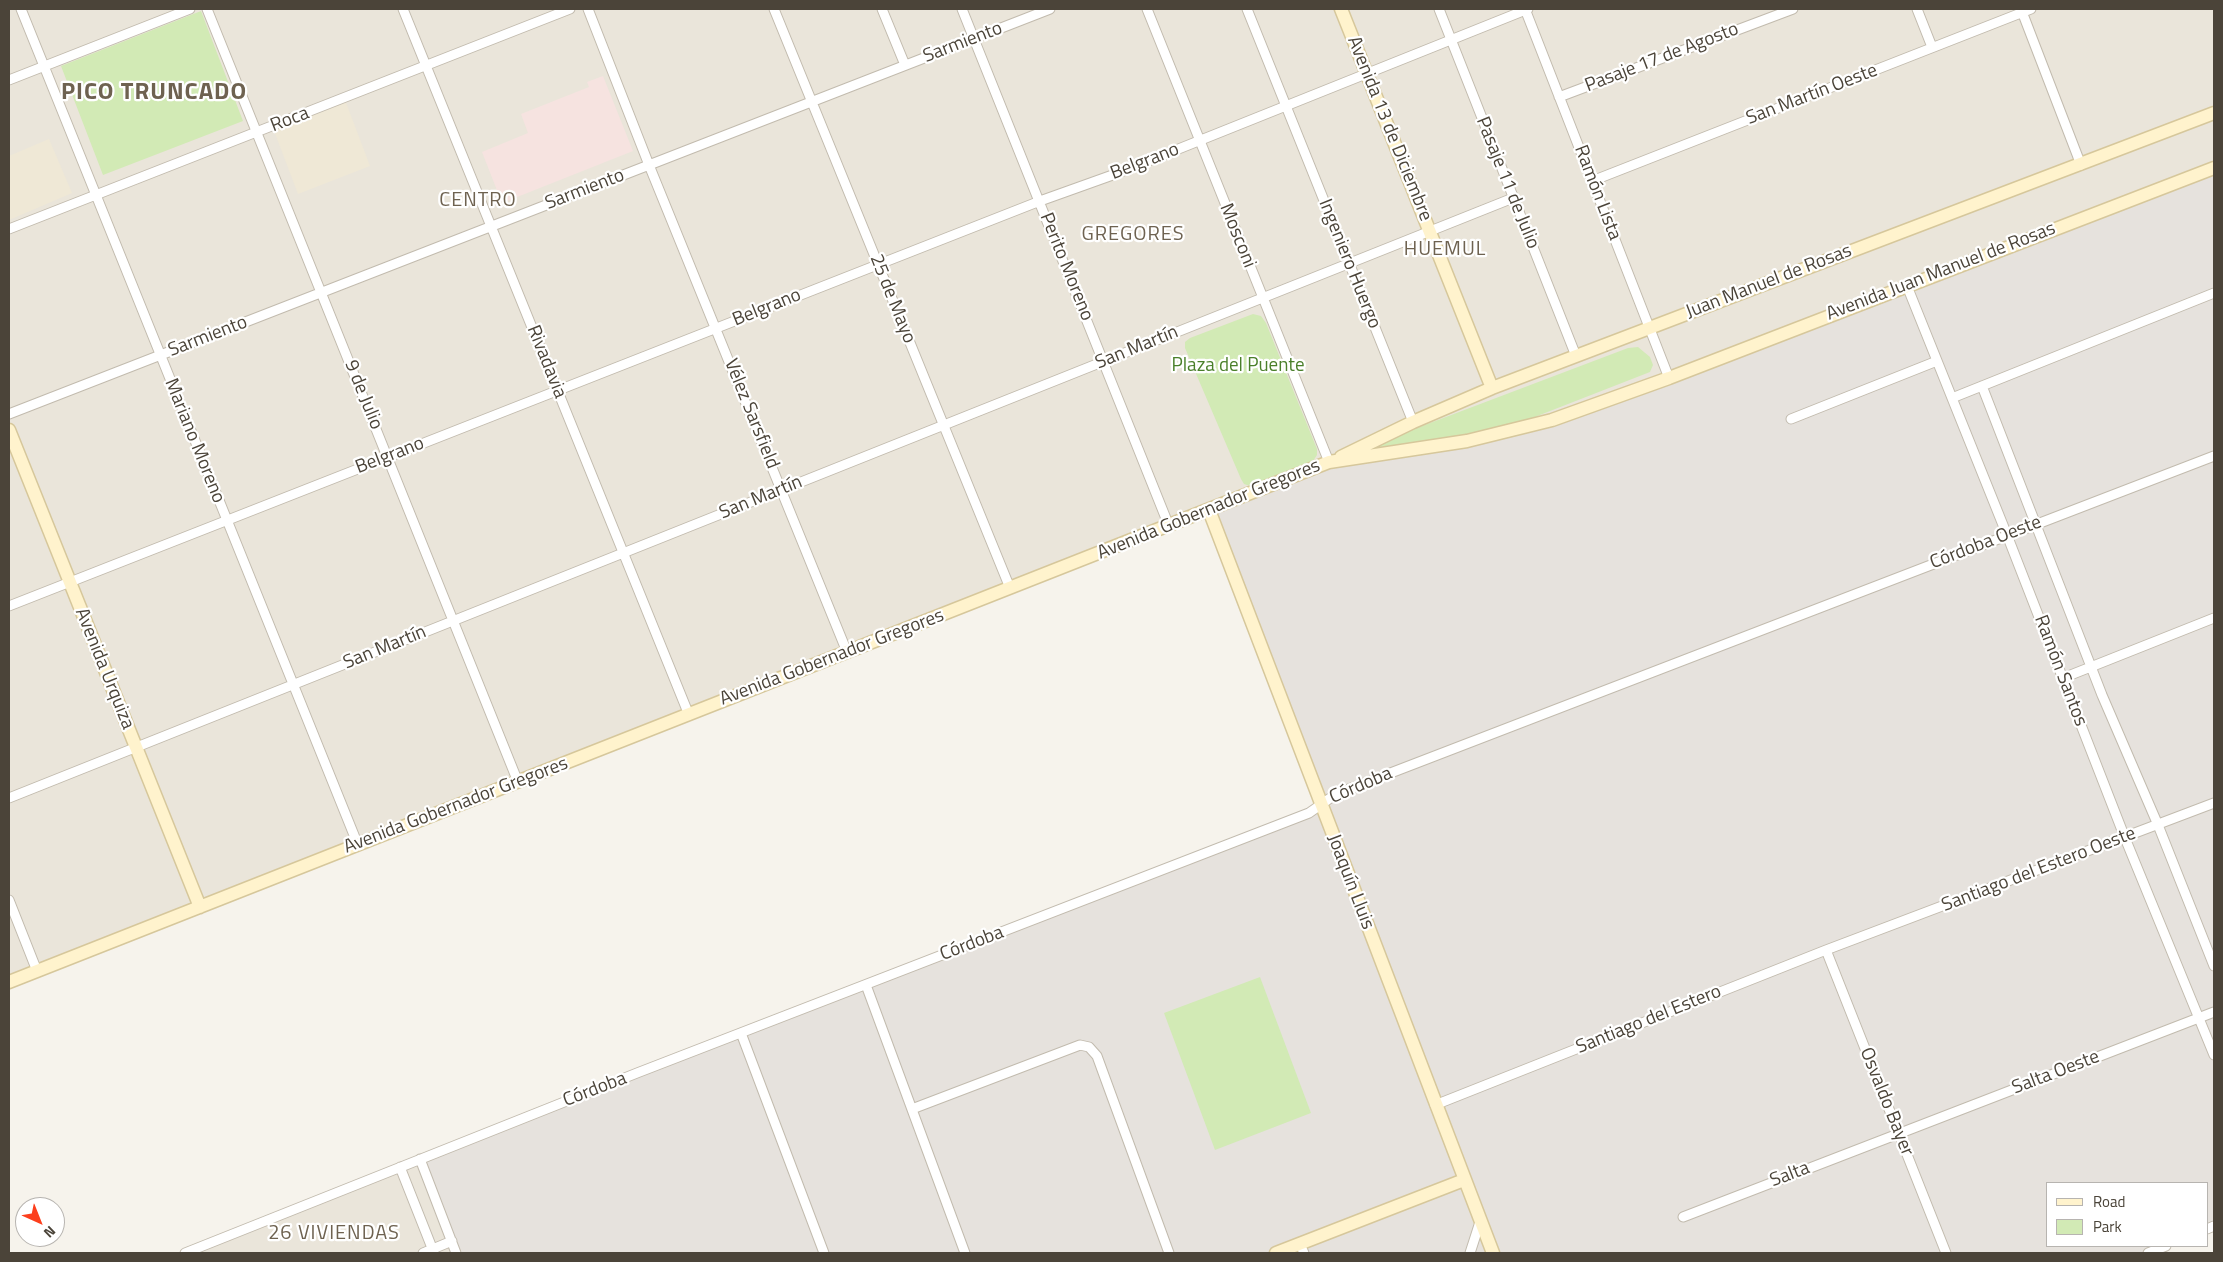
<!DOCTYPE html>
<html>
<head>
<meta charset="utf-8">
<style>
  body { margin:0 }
  #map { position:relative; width:2223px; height:1262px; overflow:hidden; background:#f6f3ec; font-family:"Titillium Web",sans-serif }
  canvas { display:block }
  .frame { position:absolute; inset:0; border:10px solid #4b4439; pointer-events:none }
  .legend { position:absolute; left:2046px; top:1182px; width:162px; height:65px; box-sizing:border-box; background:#fff; border:1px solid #b7b4b0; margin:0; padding:6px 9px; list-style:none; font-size:15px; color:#4b4439 }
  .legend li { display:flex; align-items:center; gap:10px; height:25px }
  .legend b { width:25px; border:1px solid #b7b4b0 }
  .north { position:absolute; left:15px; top:1197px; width:50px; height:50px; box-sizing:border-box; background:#fff; border:1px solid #b7b4b0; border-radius:50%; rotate:136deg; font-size:14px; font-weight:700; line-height:20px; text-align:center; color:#4b4439 }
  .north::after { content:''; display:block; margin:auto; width:18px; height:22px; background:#fc3f1d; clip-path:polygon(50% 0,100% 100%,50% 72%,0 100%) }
</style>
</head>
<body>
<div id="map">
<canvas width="2223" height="1262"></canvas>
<div class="frame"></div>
<ul class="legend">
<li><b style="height:6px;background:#fff3cd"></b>Road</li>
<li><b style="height:14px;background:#d2eab5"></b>Park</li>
</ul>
<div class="north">N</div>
</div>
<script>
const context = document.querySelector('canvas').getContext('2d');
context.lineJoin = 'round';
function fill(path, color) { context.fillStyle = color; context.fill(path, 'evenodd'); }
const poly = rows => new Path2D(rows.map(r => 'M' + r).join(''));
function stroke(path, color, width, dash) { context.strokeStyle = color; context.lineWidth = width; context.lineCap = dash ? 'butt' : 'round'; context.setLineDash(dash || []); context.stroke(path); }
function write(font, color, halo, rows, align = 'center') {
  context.font = font + ' "Titillium Web",sans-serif'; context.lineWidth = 4.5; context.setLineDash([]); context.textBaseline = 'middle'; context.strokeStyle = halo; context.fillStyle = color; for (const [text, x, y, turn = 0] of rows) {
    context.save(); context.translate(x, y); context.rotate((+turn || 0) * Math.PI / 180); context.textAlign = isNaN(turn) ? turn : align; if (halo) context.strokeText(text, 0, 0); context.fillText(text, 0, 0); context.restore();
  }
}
const residential = poly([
  [9,9,2214,9,2214,168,1552,420,1329,462,9,982],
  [420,1159,456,1253,185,1253]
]);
const industrial = poly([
  [2214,168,2214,1226,2207,1229,2207,1183,2047,1183,2047,1246,2166,1246,2148,1253,456,1253,420,1159,1320,804,1209,510,1329,462,1510,431]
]);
const education = poly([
  [345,100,370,166,298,194,273,128],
  [49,139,72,193,9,220,9,156]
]);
const medical = poly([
  [603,76,633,151,502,203,482,152,528,133,521,114,589,87,587,82]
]);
const green = poly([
  [201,11,243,121,103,175,61,66],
  [1253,314,1261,316,1266,323,1317,449,1317,455,1313,461,1305,465,1250,486,1244,484,1241,479,1185,348,1185,342,1190,338],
  [1638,347,1650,357,1653,365,1650,372,1527,420,1484,432,1370,452,1372,445,1628,348],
  [1260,977,1311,1113,1215,1150,1164,1013]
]);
const street = poly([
  [21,9,358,845],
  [207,9,518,782],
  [403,9,689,715],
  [588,9,649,165,847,652],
  [774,9,1010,588],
  [882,9,905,65],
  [962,9,1169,526],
  [1147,9,1329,462],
  [1247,9,1413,422],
  [1439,9,1576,356],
  [1525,9,1669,378],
  [1917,9,1932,47],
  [2021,9,2081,165],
  [9,80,190,9],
  [1559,97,1793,9],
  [1592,181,2031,9],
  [9,229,570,9],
  [1907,286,2007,535,2125,838,2214,1055],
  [1982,386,2102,695,2158,825,2214,966],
  [1952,398,2214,293],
  [9,414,1050,9],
  [1791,419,1937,361],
  [9,606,1040,201,1121,172,1528,9],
  [2063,678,2214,618],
  [9,798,1513,198],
  [9,900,37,971],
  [1826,950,1946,1253],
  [866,985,965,1253],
  [741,1033,824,1253],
  [1435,1105,1826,950,2214,803],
  [912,1109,1080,1045,1089,1047,1097,1056,1169,1253],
  [420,1159,456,1253],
  [400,1167,434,1253],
  [1683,1217,2214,1012],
  [2207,1229,2214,1226],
  [1300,1244,1304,1253],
  [185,1253,637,1073,1309,813,1336,794,2214,456],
  [423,1253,452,1241],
  [1470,1253,1480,1222],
  [2148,1253,2166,1246]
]);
const secondary = poly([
  [1341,9,1492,388],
  [9,430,200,907],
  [1341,457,1413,422,1492,388,2214,113],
  [1209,510,1493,1253],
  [9,982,1329,462,1467,441,1552,420,1669,378,2214,168],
  [1276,1253,1464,1180]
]);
const streetNames = [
  ["Sarmiento",963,43,-21],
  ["Pasaje 17 de Agosto",1662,58,-21],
  ["San Martín Oeste",1812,95,-21],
  ["Roca",290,120,-21],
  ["Avenida 13 de Diciembre",1389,129,68],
  ["Belgrano",1145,162,-21],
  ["Pasaje 11 de Julio",1507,183,68],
  ["Sarmiento",585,190,-21],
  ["Ramón Lista",1597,193,69],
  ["Mosconi",1237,236,68],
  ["Ingeniero Huergo",1349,264,68],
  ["Perito Moreno",1066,267,68],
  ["Avenida Juan Manuel de Rosas",1941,272,-21],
  ["Juan Manuel de Rosas",1769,282,-21],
  ["25 de Mayo",892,299,68],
  ["Belgrano",767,308,-22],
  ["Sarmiento",208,337,-21],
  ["San Martín",1137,348,-22],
  ["Rivadavia",546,362,68],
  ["9 de Julio",363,395,68],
  ["Vélez Sarsfield",751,414,68],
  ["Mariano Moreno",194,441,68],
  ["Belgrano",390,456,-21],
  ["San Martín",761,498,-22],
  ["Avenida Gobernador Gregores",1209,510,-22],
  ["Córdoba Oeste",1986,543,-21],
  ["San Martín",385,648,-22],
  ["Avenida Gobernador Gregores",832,658,-21],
  ["Avenida Urquiza",104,669,68],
  ["Ramón Santos",2060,671,69],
  ["Córdoba",1361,786,-23],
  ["Avenida Gobernador Gregores",456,806,-21],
  ["Santiago del Estero Oeste",2039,870,-21],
  ["Joaquín Lluis",1350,882,69],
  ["Córdoba",972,944,-21],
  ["Santiago del Estero",1649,1020,-22],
  ["Salta Oeste",2056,1073,-21],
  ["Córdoba",595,1090,-21],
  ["Osvaldo Bayer",1886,1102,68],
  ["Salta",1790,1175,-21]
];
const parkNames = [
  ["Plaza del Puente",1238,366]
];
const neighbourhoodNames = [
  ["CENTRO",478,201],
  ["GREGORES",1133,235],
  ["HUEMUL",1445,250],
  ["26 VIVIENDAS",334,1234]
];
const districtNames = [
  ["PICO TRUNCADO",154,93]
];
fill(residential, '#eae5da');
fill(industrial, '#e6e2dd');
fill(education, '#efe8d6');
fill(medical, '#f6e3e0');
fill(green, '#d2eab5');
stroke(street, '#c2bbae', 11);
stroke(secondary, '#d6c79b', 15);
stroke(street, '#fff', 9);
stroke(secondary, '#fff3cd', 12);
write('19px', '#4b4439', '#fff', streetNames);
write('19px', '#4a7f2a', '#fff', parkNames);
context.letterSpacing = '1px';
write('20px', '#6e6250', '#fff', neighbourhoodNames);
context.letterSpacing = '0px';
context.letterSpacing = '1px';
write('bold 24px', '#6e6250', '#fff', districtNames);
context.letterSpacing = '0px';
</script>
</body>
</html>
